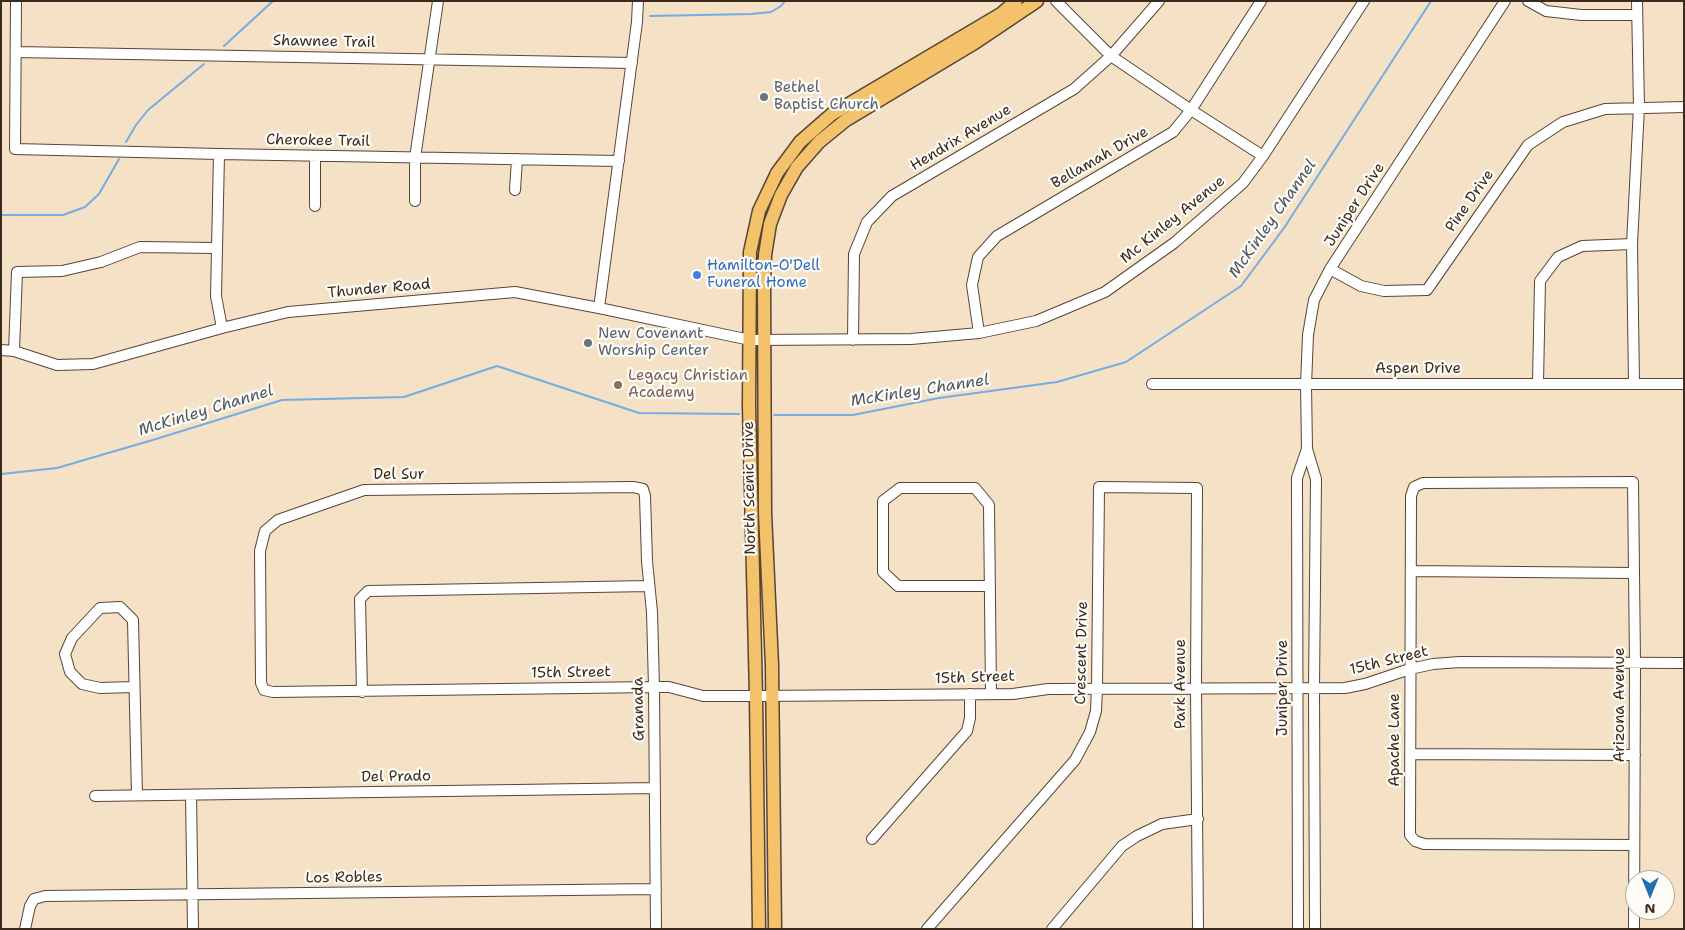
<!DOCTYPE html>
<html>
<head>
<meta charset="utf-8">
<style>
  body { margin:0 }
  #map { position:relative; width:1685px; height:930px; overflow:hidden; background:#f5e1c6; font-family:"Shantell Sans",sans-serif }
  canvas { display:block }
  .frame { position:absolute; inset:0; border:2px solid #3b2a1e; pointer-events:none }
  .north { position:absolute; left:1625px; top:870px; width:50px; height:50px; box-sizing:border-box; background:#fdfcf7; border:1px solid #afa8a0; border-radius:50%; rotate:180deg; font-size:14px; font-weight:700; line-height:20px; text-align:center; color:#3b2a1e }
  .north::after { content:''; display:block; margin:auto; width:18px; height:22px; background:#1f6fb2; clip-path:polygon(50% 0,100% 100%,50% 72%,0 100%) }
</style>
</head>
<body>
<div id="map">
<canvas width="1685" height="930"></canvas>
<div class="frame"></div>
<div class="north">N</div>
</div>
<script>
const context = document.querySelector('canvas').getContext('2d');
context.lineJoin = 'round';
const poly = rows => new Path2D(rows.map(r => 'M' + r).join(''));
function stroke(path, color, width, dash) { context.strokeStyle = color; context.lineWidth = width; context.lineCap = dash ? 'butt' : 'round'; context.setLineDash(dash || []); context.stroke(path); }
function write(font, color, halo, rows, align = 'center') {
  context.font = font + ' "Shantell Sans",sans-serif'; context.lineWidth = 4.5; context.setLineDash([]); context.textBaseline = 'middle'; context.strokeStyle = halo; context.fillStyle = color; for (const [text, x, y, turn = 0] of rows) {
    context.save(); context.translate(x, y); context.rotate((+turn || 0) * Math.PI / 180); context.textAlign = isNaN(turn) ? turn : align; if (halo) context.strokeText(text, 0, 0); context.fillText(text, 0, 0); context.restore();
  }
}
const stream = poly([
  [650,16,751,14,771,12,781,6,785,1],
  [224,46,273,1],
  [126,142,136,125,148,110,204,64],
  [1,215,63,215,85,207,99,194,119,159],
  [774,415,853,415,939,398,1057,382,1126,362,1241,286,1284,228,1431,1],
  [1,474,57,468,156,439,282,400,404,397,497,366,639,413,739,414]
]);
const minor = poly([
  [16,1,15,149,219,154,619,161],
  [1056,1,1111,56,1191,110,1263,156],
  [1528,1,1546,11,1581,15,1637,15],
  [16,52,632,63],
  [219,154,216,296,222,328],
  [515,190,517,159],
  [415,201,415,158,438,1],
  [315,206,315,156],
  [1330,269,1361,286,1384,291,1427,290,1528,145,1563,122,1605,109,1684,107],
  [599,308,637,22,638,1],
  [979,333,972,285,978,257,997,236,1173,132,1191,110,1261,1],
  [853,340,854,254,867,222,892,196,1074,89,1111,56,1159,1],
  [1,350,14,351,57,365,93,364,222,328,288,312,515,292,599,308,750,340,911,339,979,333,1036,321,1105,292,1174,243,1243,183,1263,156,1364,1],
  [14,351,17,272,62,271,101,262,140,247,216,248],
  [1538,383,1540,281,1558,257,1582,246,1632,244],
  [1152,384,1684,384],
  [1634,384,1632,244,1639,107,1637,1],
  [1411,571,1634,573],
  [990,586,898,586,883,572,883,501,900,488,975,488,989,505,991,694],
  [133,687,100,688,82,684,70,672,65,654,72,638,100,608,120,607,133,620,137,795],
  [362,692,360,599,368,591,649,586],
  [1410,754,1635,755],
  [191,795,193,929],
  [95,796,655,788],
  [872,839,967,731,970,718,970,694],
  [25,929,30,906,34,899,45,896,656,889],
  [656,929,654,687,652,612,647,561,645,496,643,489,633,487,364,490,278,520,265,531,260,551,261,683,264,690,273,692,654,687,669,687,703,696,756,696,1013,694,1048,689,1345,688,1365,684,1410,669,1433,664,1460,662,1684,663],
  [927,929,1075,760,1090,732,1096,711,1097,689,1099,487,1197,488,1196,688,1198,929],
  [1052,929,1122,846,1137,836,1162,824,1198,819],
  [1298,929,1297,478,1307,449],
  [1315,929,1314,688,1316,479,1307,449,1306,385,1308,335,1314,300,1330,269,1505,1],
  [1634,929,1635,663,1633,482,1423,483,1414,487,1411,496,1410,835,1415,841,1424,844,1634,845]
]);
const major = poly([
  [759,929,756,696,749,406,750,252,759,211,777,173,800,142,832,114,1001,14,1016,1],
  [775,929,772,665,765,513,764,284,765,255,770,224,781,195,797,167,819,142,846,120,976,42,1037,1]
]);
const markers = [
  [764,97,5,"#6b7280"],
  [697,275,5,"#3f7fe0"],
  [588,343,5,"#6b7280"],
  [618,385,5,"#8d6e63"]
];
const streetNames = [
  ["Shawnee Trail",324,42,1],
  ["Hendrix Avenue",961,138,-31],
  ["Cherokee Trail",318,141,1],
  ["Bellamah Drive",1100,158,-30],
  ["Pine Drive",1470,201,-55],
  ["Juniper Drive",1355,205,-57],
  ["Mc Kinley Avenue",1173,220,-39],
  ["Thunder Road",379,289,-5],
  ["Aspen Drive",1418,369],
  ["Del Sur",399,475],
  ["North Scenic Drive",750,488,-91],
  ["Crescent Drive",1082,653,-89],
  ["15th Street",1389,661,-14],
  ["15th Street",571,673,-1],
  ["15th Street",975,678,-2],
  ["Park Avenue",1181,684,-90],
  ["Juniper Drive",1283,688,-90],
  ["Arizona Avenue",1620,705,-90],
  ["Granada",639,709,-91],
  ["Apache Lane",1395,740,-90],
  ["Del Prado",396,777,-1],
  ["Los Robles",344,878,-1]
];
const worshipNames = [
  ["Bethel",774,88],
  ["Baptist Church",774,105],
  ["New Covenant",598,334],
  ["Worship Center",598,351]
];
const shopNames = [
  ["Hamilton-O'Dell",707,266],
  ["Funeral Home",707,283]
];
const educationNames = [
  ["Legacy Christian",628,376],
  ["Academy",628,393]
];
const waterNames = [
  ["McKinley Channel",1273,219,-55],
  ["McKinley Channel",920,391,-9],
  ["McKinley Channel",206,411,-17]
];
stroke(stream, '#74ace3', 2);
stroke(minor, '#574537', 12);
stroke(major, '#574537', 15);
stroke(minor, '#fff', 10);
stroke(major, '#f3c26a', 12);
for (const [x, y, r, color] of markers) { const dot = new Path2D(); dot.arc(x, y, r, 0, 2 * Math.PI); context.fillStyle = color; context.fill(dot); stroke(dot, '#fdfcf7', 2); }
write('15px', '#3b2a1e', '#fdfcf7', streetNames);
write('15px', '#5b616d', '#fdfcf7', worshipNames, 'left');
write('15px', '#366cbe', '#fdfcf7', shopNames, 'left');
write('15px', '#785e54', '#fdfcf7', educationNames, 'left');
write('italic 16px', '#4f5863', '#fdfcf7', waterNames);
</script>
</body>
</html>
